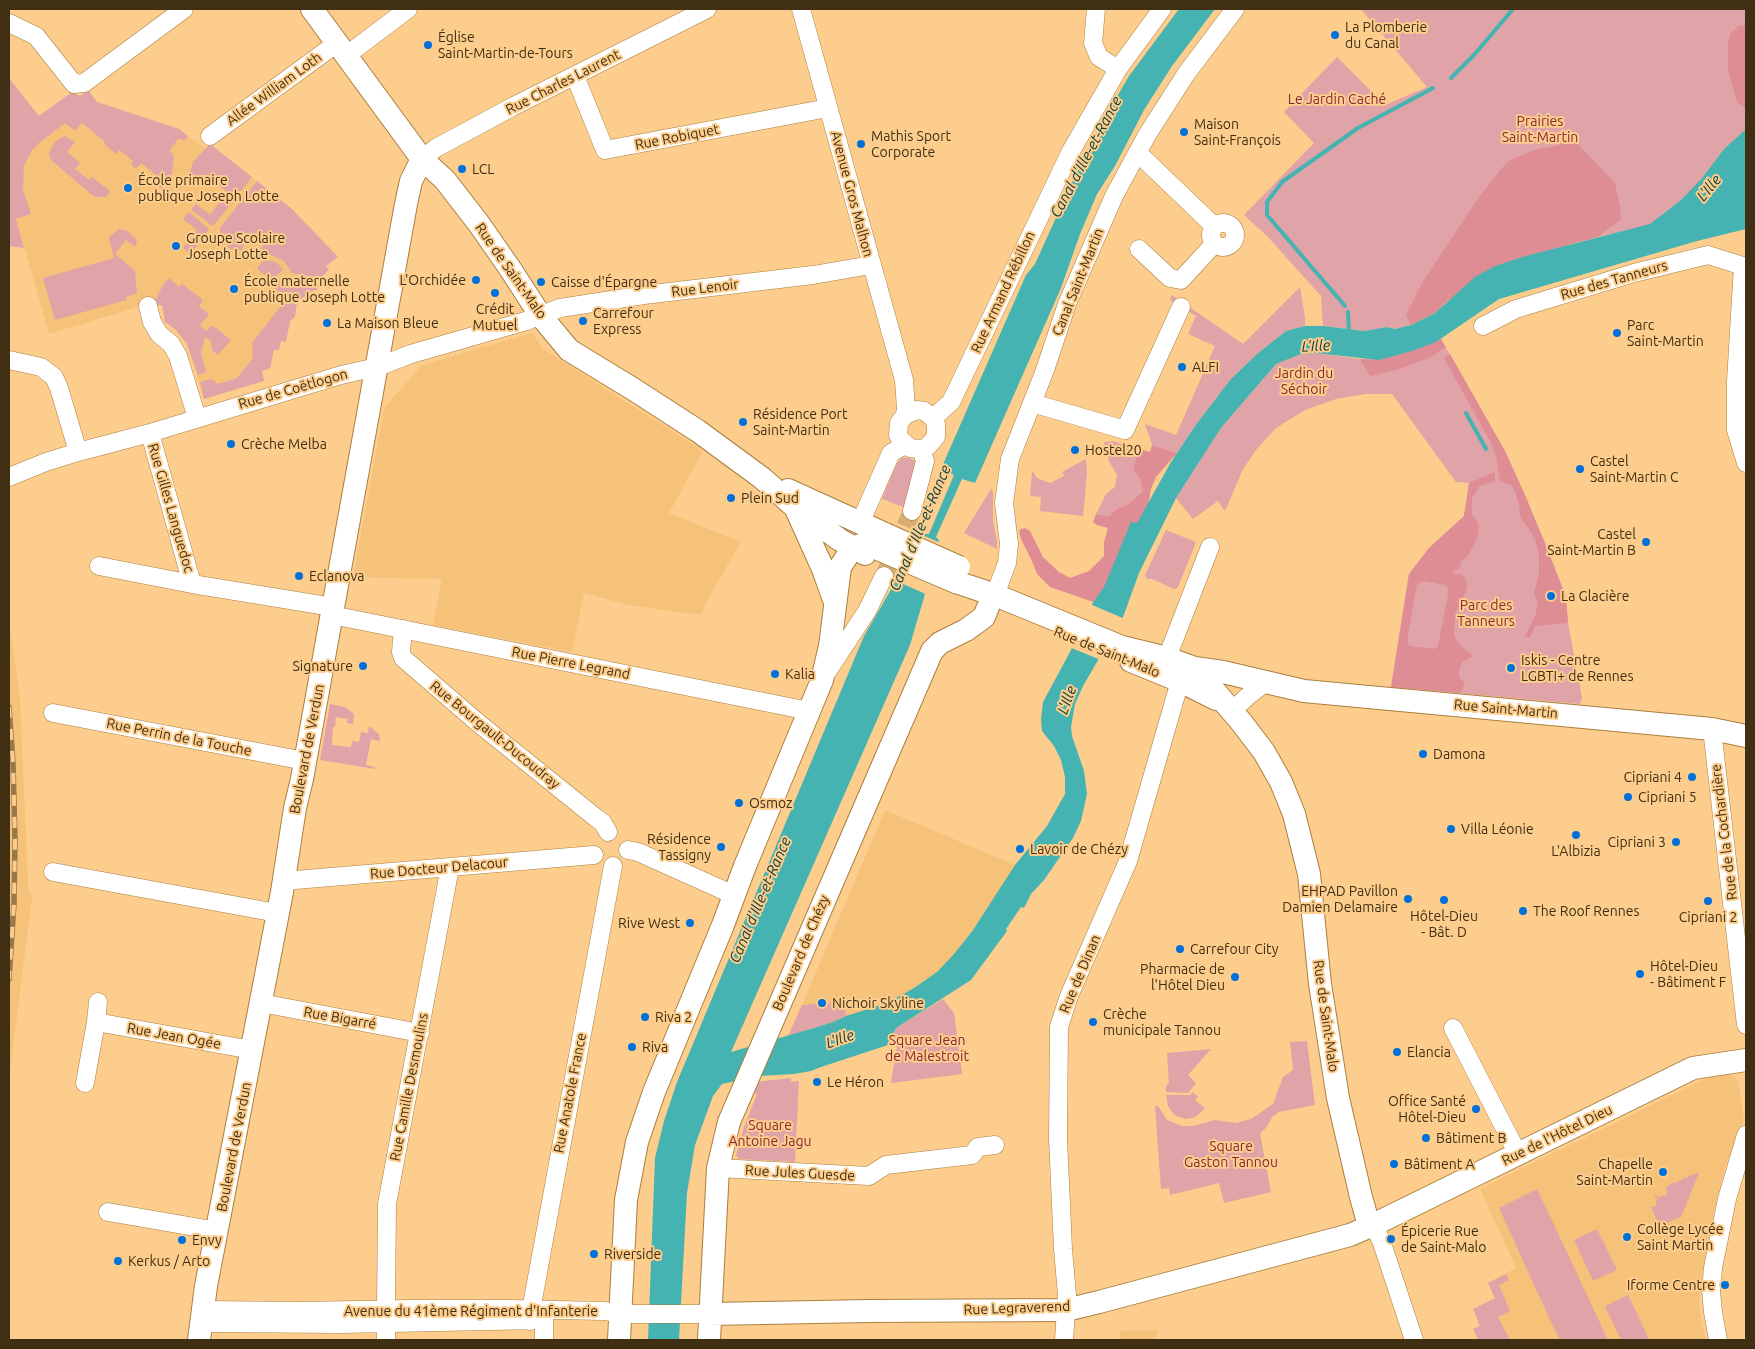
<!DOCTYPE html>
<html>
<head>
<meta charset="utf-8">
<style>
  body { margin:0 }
  #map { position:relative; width:1755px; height:1349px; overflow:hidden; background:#fccd8c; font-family:Ubuntu,sans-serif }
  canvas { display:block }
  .frame { position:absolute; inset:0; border:10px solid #412f14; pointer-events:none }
</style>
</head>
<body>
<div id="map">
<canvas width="1755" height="1349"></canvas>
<div class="frame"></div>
</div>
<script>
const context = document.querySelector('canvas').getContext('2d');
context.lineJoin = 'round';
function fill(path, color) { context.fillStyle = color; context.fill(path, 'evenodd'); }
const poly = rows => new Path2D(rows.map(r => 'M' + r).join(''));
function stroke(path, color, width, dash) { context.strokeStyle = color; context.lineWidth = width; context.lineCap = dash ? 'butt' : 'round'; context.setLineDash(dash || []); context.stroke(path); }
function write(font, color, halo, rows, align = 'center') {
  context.font = font + ' Ubuntu,sans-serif'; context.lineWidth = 4; context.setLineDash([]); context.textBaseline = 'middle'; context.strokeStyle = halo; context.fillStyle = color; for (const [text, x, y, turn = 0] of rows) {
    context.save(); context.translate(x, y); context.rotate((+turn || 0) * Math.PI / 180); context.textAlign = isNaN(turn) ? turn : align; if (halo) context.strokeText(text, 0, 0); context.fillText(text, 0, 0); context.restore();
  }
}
const built = poly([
  [88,90,97,102,179,129,205,148,210,144,292,209,330,248,298,274,279,350,274,349,270,368,262,371,264,381,204,399,187,344,175,329,165,322,162,305,141,306,49,334,9,193,9,150],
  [532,333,543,349,703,451,669,513,741,542,707,600,701,615,628,605,584,593,572,652,433,625,442,579,353,577,384,408,422,365],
  [9,620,20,697,28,883,32,897,9,1079],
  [885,810,1015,865,983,916,954,954,937,972,914,988,887,1003,846,1016,844,1001,802,1005],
  [1725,1074,1733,1076,1738,1082,1744,1119,1724,1171,1714,1210,1701,1280,1699,1304,1701,1321,1706,1340,1478,1340,1473,1329,1480,1326,1473,1309,1495,1298,1488,1283,1516,1268,1480,1189,1707,1078],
  [1158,1330,1155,1340,1120,1340,1120,1331]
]);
const green = poly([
  [1361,9,1746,9,1746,129,1724,149,1702,178,1681,200,1650,225,1572,243,1449,300,1411,325,1395,329,1387,327,1364,331,1323,326,1321,296,1268,237,1244,215,1314,143,1284,112,1337,57,1385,105,1427,87],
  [9,78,39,116,72,92,80,96,88,90,97,102,179,129,188,136,185,140,178,139,169,151,173,154,174,159,172,172,168,183,162,189,153,182,157,176,141,163,136,169,131,164,133,161,119,150,116,154,104,144,105,142,82,123,75,131,65,123,39,143,32,150,24,166,23,189,31,214,16,219,24,248,9,246],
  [65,136,75,142,67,152,80,163,75,169,89,180,92,177,110,191,106,197,96,197,92,195,51,160,49,153,52,147,57,140],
  [210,144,252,177,214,225,211,225,192,210,192,208,196,204,210,215,227,192,204,174,196,184,189,178,189,175,193,162],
  [257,181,292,209,338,257,326,266,329,270,320,278,292,273,284,261,261,250,264,242,249,235,241,251,235,249,229,249,220,231,220,228],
  [189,212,209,229,193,251,188,252,183,248,197,230,183,219],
  [119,229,125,230,131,234,137,241,135,247,126,240,115,254,135,271,137,293,126,297,127,300,55,320,43,278,114,258,109,237],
  [266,260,276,262,283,269,280,273,268,282,266,281,268,278,257,269,262,262],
  [169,278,179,287,182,284,203,300,199,306,209,314,200,326,207,331,212,325,231,340,218,355,212,350,211,341,205,337,201,353,206,371,205,373,198,375,187,344,175,329,165,322,162,305,153,305,164,283],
  [286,279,318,284,317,291,314,290,297,302,295,317,290,321,286,342,281,341,279,350,274,350,270,368,262,371,264,381,204,399,200,382,211,379,218,384,237,378,253,358,252,343,287,298,272,286,280,280],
  [1300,287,1305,317,1305,326,1286,331,1257,354,1230,380,1195,426,1177,453,1152,445,1145,424,1176,435,1215,346,1188,334,1196,316,1170,300,1172,295,1243,344],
  [1441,339,1505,451,1545,542,1566,597,1568,623,1582,698,1580,704,1391,687,1409,574,1429,548,1464,516,1469,483,1456,482,1392,394,1366,394,1336,399,1305,410,1276,428,1256,450,1243,469,1225,511,1218,501,1193,519,1176,498,1221,428,1276,364,1301,354,1315,353,1360,359,1396,354,1412,351],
  [1112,441,1143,450,1136,458,1133,469,1140,479,1143,491,1130,503,1115,510,1109,516,1096,514,1106,494,1115,487,1117,475,1109,461,1104,442],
  [902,458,909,458,915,461,918,466,906,508,882,499,896,464],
  [1086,459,1087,473,1083,516,1040,511,1041,497,1030,496,1032,471,1037,478,1050,483,1064,476,1062,472],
  [991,489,993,492,993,521,997,541,997,549,964,533],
  [1166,530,1196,542,1178,587,1174,589,1152,579,1147,579,1145,575],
  [330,704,345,707,354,714,353,724,347,723,348,719,336,717,335,727,333,727,332,745,351,747,352,741,359,742,361,732,368,733,369,726,379,734,380,741,371,739,366,765,375,767,375,769,320,760],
  [943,999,954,1013,962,1074,891,1083,897,1046,888,1045,896,1028],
  [844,1001,846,1016,833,1022,788,1036,802,1005],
  [1307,1041,1315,1105,1279,1112,1273,1116,1266,1128,1260,1133,1271,1192,1224,1203,1219,1183,1170,1195,1169,1188,1161,1189,1155,1106,1158,1106,1167,1120,1182,1126,1193,1126,1215,1120,1236,1123,1251,1119,1273,1104,1283,1077,1293,1070,1290,1042],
  [1211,1049,1188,1075,1196,1083,1188,1093,1166,1092,1166,1085,1169,1084,1167,1053],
  [791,1078,791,1082,799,1081,795,1162,739,1159,736,1155,744,1127,757,1094,751,1091,755,1082],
  [1193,1092,1198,1097,1195,1100,1205,1108,1200,1113,1195,1117,1186,1119,1176,1116,1172,1112,1168,1106,1166,1095,1190,1095],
  [1697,1173,1699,1173,1681,1217,1662,1225,1659,1224,1651,1207,1656,1206,1656,1200,1658,1200,1653,1193,1660,1198,1661,1196,1667,1195,1666,1187,1675,1182,1677,1184,1677,1182,1686,1177,1688,1179,1688,1176],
  [1537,1189,1565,1248,1608,1340,1560,1340,1551,1322,1499,1208],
  [1597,1229,1617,1270,1593,1281,1574,1240],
  [1506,1274,1509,1280,1499,1285,1510,1311,1498,1317,1510,1340,1478,1340,1473,1329,1480,1326,1473,1309,1495,1298,1488,1283],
  [1628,1295,1649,1339,1646,1340,1621,1340,1605,1306]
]);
const forest = poly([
  [1739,25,1746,26,1746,109,1737,102,1728,70,1728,44,1730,34],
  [1576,142,1615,183,1621,211,1620,220,1598,237,1526,256,1449,300,1435,313,1411,325,1406,315,1422,283,1479,197,1502,168,1509,161,1533,150],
  [1441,339,1446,347,1440,351,1429,358,1396,370,1370,376,1360,359,1379,360,1412,351],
  [1450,354,1505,451,1526,497,1566,597,1568,623,1535,626,1530,638,1525,636,1535,616,1538,604,1534,593,1539,574,1539,554,1536,543,1531,532,1520,517,1519,505,1514,489,1511,485,1500,481,1496,456,1491,443,1444,358],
  [1152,445,1177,453,1156,477,1151,489,1146,517,1096,603,1050,587,1037,574,1031,559,1021,539,1019,531,1021,529,1025,528,1030,531,1043,557,1059,572,1070,578,1089,571,1104,556,1104,542,1108,528,1097,525,1093,522,1096,514,1109,516,1115,510,1130,503,1143,491,1140,479,1133,469,1136,458,1143,450,1150,452],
  [1495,472,1495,481,1480,486,1472,498,1472,515,1477,521,1479,527,1477,539,1469,554,1461,562,1460,568,1452,572,1454,574,1461,574,1465,578,1467,584,1467,588,1455,615,1454,636,1461,646,1473,656,1462,662,1460,667,1459,673,1460,679,1465,682,1461,693,1391,687,1409,574,1429,548,1464,516,1469,483],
  [1423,581,1445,585,1449,590,1438,646,1434,649,1410,646,1407,642,1417,584]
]);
const water = poly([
  [1179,9,1215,9,1172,66,1144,110,1115,166,1097,194,1080,234,1061,288,975,483,962,479,936,537,939,540,921,591,925,594,910,645,731,1052,814,1028,833,1022,846,1016,887,1003,914,988,937,972,954,954,973,930,1015,865,1047,826,1065,794,1065,777,1061,760,1054,746,1042,731,1041,719,1043,702,1070,652,1090,607,1104,587,1131,522,1137,523,1171,462,1195,426,1230,380,1257,354,1286,331,1305,326,1323,326,1364,331,1387,327,1395,329,1411,325,1435,313,1475,277,1495,266,1526,256,1650,224,1681,200,1702,178,1724,149,1746,129,1746,229,1697,241,1499,299,1436,342,1412,351,1379,360,1315,353,1301,354,1276,364,1221,428,1176,498,1139,573,1123,617,1083,686,1075,704,1071,727,1072,736,1084,771,1087,794,1081,821,1073,838,1044,880,1031,894,1024,908,1021,907,1006,929,1007,931,971,980,896,1028,888,1045,821,1067,811,1071,794,1074,758,1076,722,1084,713,1096,695,1145,687,1193,679,1340,648,1340,655,1158,664,1121,677,1082,864,636,896,581,902,583,925,534,929,534,954,475,941,469,1026,275,1035,264,1079,167,1108,112,1129,76]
]);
const pier = poly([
  [922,535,941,543,924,590,927,592,928,595,894,580,896,579,901,580],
  [1090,604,1125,619,1101,660,1069,647]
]);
const stream = poly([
  [1451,78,1474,55,1513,9],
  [1345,306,1267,215,1267,202,1282,182,1358,128,1433,88],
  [1348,312,1349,334],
  [1466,413,1486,449]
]);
const minorTunnel = poly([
  [884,576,912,511]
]);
const minor = poly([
  [801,9,904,380,906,409,905,415,899,423,898,435,901,440,910,448,921,449,927,447,936,437,936,424,933,418,924,411,917,410,905,415],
  [1096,9,1093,43,1099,57,1118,69],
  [9,23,36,36,74,84,84,83,184,9],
  [347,55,408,9],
  [575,76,605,150,828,108],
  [210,136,337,43],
  [1138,153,1214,226],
  [422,159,436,148,512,107,707,9],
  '1211 235a12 12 0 1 1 24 0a12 12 0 1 1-24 0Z',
  [1139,249,1170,278,1181,280,1214,244],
  [1743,266,1736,381,1736,430,1746,463],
  [148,306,152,322,159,334,171,344,178,356,197,418],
  [1483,326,1516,309,1634,273,1708,255,1743,266],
  [9,360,41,367,54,377,59,388,78,452],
  [1032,403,1125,430,1181,307],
  [933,418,951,402,1071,151,1118,69,1162,9],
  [150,433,192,584,333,607],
  [9,477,46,462,78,452,150,433,341,375,377,367,411,354,526,321,560,308,644,295,813,275,871,265],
  [912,511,925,461,921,449],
  [860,523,891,453,905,445],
  [99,566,192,584],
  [989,605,995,595,1007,563,1009,544,1004,503,1010,459,1045,370,1067,304,1114,196,1147,135,1186,74,1235,9],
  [332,615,809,711],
  [403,629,401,652,403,658,477,722,595,817,603,823,608,832],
  [1163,668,1210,547],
  [827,672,867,611,884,576],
  [1232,711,1248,696,1266,682],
  [53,713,305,761],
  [1712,729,1746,1025],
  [628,850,638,852,734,895],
  [53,872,277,913],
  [283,879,295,880,594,855],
  [261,1003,420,1033],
  [96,1022,98,1002],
  [1453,1028,1518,1154],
  [85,1083,96,1022,252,1050],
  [718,1168,869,1176,886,1165,972,1155,978,1147,995,1145],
  [108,1212,218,1231],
  [1373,1225,1381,1240,1414,1340],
  [386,1309,387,1204,450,867],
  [204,1310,302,1311,411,1309,509,1309,605,1311,620,1314,710,1314],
  [529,1321,613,866],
  [202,1323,341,1324,540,1320],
  [386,1340,386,1323],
  [544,1340,544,1310],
  [1064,1340,1067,1295,1063,1249,1058,1139,1059,1027,1069,996,1128,861,1180,681,1178,668],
  [1718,1340,1713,1312,1711,1291,1713,1268,1727,1199,1746,1135]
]);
const major = poly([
  [312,9,422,159,445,180,479,224,511,270,540,315,569,350,633,389,698,431,762,478,796,508,840,540,865,554],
  [788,490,885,534],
  [796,509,823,569,833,597],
  [956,582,995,595,1122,647,1167,658,1195,668,1223,672,1304,691,1712,729,1746,736],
  [1131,661,1180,681,1216,699],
  [1195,668,1242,723,1264,752,1281,782,1294,814,1309,874,1320,984,1338,1098,1361,1197,1366,1215,1373,1225],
  [710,1314,869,1311,1066,1310,1099,1302,1350,1235,1373,1225,1693,1068,1746,1060],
  [199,1340,206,1286,282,892,295,808,302,779,406,204,411,181,422,159],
  [619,1340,626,1200,637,1142,654,1092,723,925,745,866,822,680,830,646,840,567,850,552,860,545,869,545,878,549],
  [709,1340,718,1168,729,1122,932,651,940,643,966,630,984,617,988,607]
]);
const rail = poly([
  [9,707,13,763,15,839,14,903,9,979]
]);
const majorBridge = poly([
  [885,534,959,567],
  [878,549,956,582]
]);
const markers = [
  [1335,35,5,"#0071d9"],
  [428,45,5,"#0071d9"],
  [1184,132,5,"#0071d9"],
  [861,144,5,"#0071d9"],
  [462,169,5,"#0071d9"],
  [128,188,5,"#0071d9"],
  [176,246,5,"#0071d9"],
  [476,280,5,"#0071d9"],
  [541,282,5,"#0071d9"],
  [234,289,5,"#0071d9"],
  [495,293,5,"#0071d9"],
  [583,321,5,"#0071d9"],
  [327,323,5,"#0071d9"],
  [1617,333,5,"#0071d9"],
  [1182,367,5,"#0071d9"],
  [743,422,5,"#0071d9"],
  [231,444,5,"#0071d9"],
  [1075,450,5,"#0071d9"],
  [1580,469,5,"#0071d9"],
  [731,498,5,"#0071d9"],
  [1646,542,5,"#0071d9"],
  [299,576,5,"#0071d9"],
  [1551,596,5,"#0071d9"],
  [363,666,5,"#0071d9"],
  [1511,668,5,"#0071d9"],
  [775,674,5,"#0071d9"],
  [1423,754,5,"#0071d9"],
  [1692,777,5,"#0071d9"],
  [1628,797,5,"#0071d9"],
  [739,803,5,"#0071d9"],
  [1451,829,5,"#0071d9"],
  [1576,835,5,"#0071d9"],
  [1676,842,5,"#0071d9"],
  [721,847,5,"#0071d9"],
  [1020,849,5,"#0071d9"],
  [1408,899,5,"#0071d9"],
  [1444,900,5,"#0071d9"],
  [1708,901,5,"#0071d9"],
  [1523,911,5,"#0071d9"],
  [690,923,5,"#0071d9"],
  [1180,949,5,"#0071d9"],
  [1640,974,5,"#0071d9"],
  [1235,977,5,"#0071d9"],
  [822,1003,5,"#0071d9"],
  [645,1017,5,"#0071d9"],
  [1093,1022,5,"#0071d9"],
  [632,1047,5,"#0071d9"],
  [1397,1052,5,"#0071d9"],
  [817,1082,5,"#0071d9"],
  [1476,1109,5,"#0071d9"],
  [1426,1138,5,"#0071d9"],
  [1394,1164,5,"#0071d9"],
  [1663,1172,5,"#0071d9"],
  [1627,1237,5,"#0071d9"],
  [1391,1239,5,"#0071d9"],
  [182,1240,5,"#0071d9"],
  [594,1254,5,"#0071d9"],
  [118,1261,5,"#0071d9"],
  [1725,1285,5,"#0071d9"]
];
const poiNames = [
  ["La Plomberie",1345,27],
  ["du Canal",1345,43],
  ["Église",438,37],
  ["Saint-Martin-de-Tours",438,53],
  ["Maison",1194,124],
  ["Saint-François",1194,140],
  ["Mathis Sport",871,136],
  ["Corporate",871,152],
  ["LCL",472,169],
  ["École primaire",138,180],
  ["publique Joseph Lotte",138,196],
  ["Groupe Scolaire",186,238],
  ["Joseph Lotte",186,254],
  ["L'Orchidée",466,280,"right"],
  ["École maternelle",244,281],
  ["publique Joseph Lotte",244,297],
  ["Caisse d'Épargne",551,282],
  ["Crédit",495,309,"center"],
  ["Mutuel",495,325,"center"],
  ["Carrefour",593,313],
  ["Express",593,329],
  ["La Maison Bleue",337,323],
  ["Parc",1627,325],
  ["Saint-Martin",1627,341],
  ["ALFI",1192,367],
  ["Résidence Port",753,414],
  ["Saint-Martin",753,430],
  ["Crèche Melba",241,444],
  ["Hostel20",1085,450],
  ["Castel",1590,461],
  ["Saint-Martin C",1590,477],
  ["Plein Sud",741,498],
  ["Castel",1636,534,"right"],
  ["Saint-Martin B",1636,550,"right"],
  ["Eclanova",309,576],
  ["La Glacière",1561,596],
  ["Iskis - Centre",1521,660],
  ["LGBTI+ de Rennes",1521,676],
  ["Signature",353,666,"right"],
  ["Kalia",785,674],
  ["Damona",1433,754],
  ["Cipriani 4",1682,777,"right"],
  ["Cipriani 5",1638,797],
  ["Osmoz",749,803],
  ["Villa Léonie",1461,829],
  ["Résidence",711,839,"right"],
  ["Tassigny",711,855,"right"],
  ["Cipriani 3",1666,842,"right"],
  ["Lavoir de Chézy",1030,849],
  ["L'Albizia",1576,851,"center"],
  ["EHPAD Pavillon",1398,891,"right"],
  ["Damien Delamaire",1398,907,"right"],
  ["The Roof Rennes",1533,911],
  ["Hôtel-Dieu",1444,916,"center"],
  ["- Bât. D",1444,932,"center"],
  ["Cipriani 2",1708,917,"center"],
  ["Rive West",680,923,"right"],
  ["Carrefour City",1190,949],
  ["Hôtel-Dieu",1650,966],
  ["- Bâtiment F",1650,982],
  ["Pharmacie de",1225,969,"right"],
  ["l'Hôtel Dieu",1225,985,"right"],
  ["Nichoir Skyline",832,1003],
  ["Crèche",1103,1014],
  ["municipale Tannou",1103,1030],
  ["Riva 2",655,1017],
  ["Riva",642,1047],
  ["Elancia",1407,1052],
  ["Le Héron",827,1082],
  ["Office Santé",1466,1101,"right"],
  ["Hôtel-Dieu",1466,1117,"right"],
  ["Bâtiment B",1436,1138],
  ["Bâtiment A",1404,1164],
  ["Chapelle",1653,1164,"right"],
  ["Saint-Martin",1653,1180,"right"],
  ["Collège Lycée",1637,1229],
  ["Saint Martin",1637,1245],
  ["Épicerie Rue",1401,1231],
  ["de Saint-Malo",1401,1247],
  ["Envy",192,1240],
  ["Riverside",604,1254],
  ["Kerkus / Arto",128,1261],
  ["Iforme Centre",1715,1285,"right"]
];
const streetNames = [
  ["Rue Charles Laurent",563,82,-27],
  ["Allée William Loth",274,89,-36],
  ["Rue Robiquet",677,137,-11],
  ["Avenue Gros Malhon",852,194,75],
  ["Rue de Saint-Malo",511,271,55],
  ["Rue des Tanneurs",1614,280,-16],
  ["Canal Saint-Martin",1078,282,-68],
  ["Rue Lenoir",705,288,-7],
  ["Rue Armand Rébillon",1003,292,-65],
  ["Rue de Coëtlogon",293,389,-16],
  ["Rue Gilles Languedoc",171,508,74],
  ["Rue de Saint-Malo",1107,652,22],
  ["Rue Pierre Legrand",571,663,11],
  ["Rue Saint-Martin",1506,709,5],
  ["Rue Bourgault-Ducoudray",495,735,39],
  ["Rue Perrin de la Touche",179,737,11],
  ["Boulevard de Verdun",307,749,-79],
  ["Rue de la Cochardière",1724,832,-97],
  ["Rue Docteur Delacour",439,868,-5],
  ["Boulevard de Chézy",801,953,-67],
  ["Rue de Dinan",1080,974,-67],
  ["Rue de Saint-Malo",1326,1016,82],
  ["Rue Bigarré",340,1018,10],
  ["Rue Jean Ogée",174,1036,10],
  ["Rue Camille Desmoulins",409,1087,-79],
  ["Rue Anatole France",570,1093,-79],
  ["Rue de l'Hôtel Dieu",1557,1135,-26],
  ["Boulevard de Verdun",234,1147,-79],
  ["Rue Jules Guesde",800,1173,3],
  ["Rue Legraverend",1017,1308,-2],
  ["Avenue du 41ème Régiment d'Infanterie",471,1311]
];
const parkNames = [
  ["Le Jardin Caché",1337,99],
  ["Prairies",1540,121],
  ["Saint-Martin",1540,137],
  ["Jardin du",1304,373],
  ["Séchoir",1304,389],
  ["Parc des",1486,605],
  ["Tanneurs",1486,621],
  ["Square Jean",927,1040],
  ["de Malestroit",927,1056],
  ["Square",770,1125],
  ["Antoine Jagu",770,1141],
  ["Square",1231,1146],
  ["Gaston Tannou",1231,1162]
];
const waterNames = [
  ["Canal d'Ille-et-Rance",1086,157,-62],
  ["L'Ille",1709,188,-51],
  ["L'Ille",1316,346,-3],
  ["Canal d'Ille-et-Rance",920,528,-67],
  ["L'Ille",1067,700,-70],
  ["Canal d'Ille-et-Rance",760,900,-67],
  ["L'Ille",840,1039,-19]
];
fill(built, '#f6c27a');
fill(green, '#e0a3a7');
fill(forest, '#df8d94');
fill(water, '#44b3b2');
fill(pier, '#fccd8c');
stroke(stream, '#44b3b2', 4);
stroke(minorTunnel, '#d7ad74', 18, [18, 9]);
stroke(minor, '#ab7f3f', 19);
stroke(major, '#ab7f3f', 24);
stroke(minor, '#fff', 18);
stroke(major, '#fff', 22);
stroke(rail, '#97784b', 5.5);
stroke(rail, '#fccd8c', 4, [11]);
stroke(majorBridge, '#ab7f3f', 24, []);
stroke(majorBridge, '#fff', 22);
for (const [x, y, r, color] of markers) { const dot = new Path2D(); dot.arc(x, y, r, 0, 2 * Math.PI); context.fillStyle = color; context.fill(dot); stroke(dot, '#fccd8c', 2); }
write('14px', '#412f14', '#fccd8c', poiNames, 'left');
write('14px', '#412f14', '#fccd8c', streetNames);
write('14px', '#872838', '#fccd8c', parkNames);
write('italic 15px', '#0d4040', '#fccd8c', waterNames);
</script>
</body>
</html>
